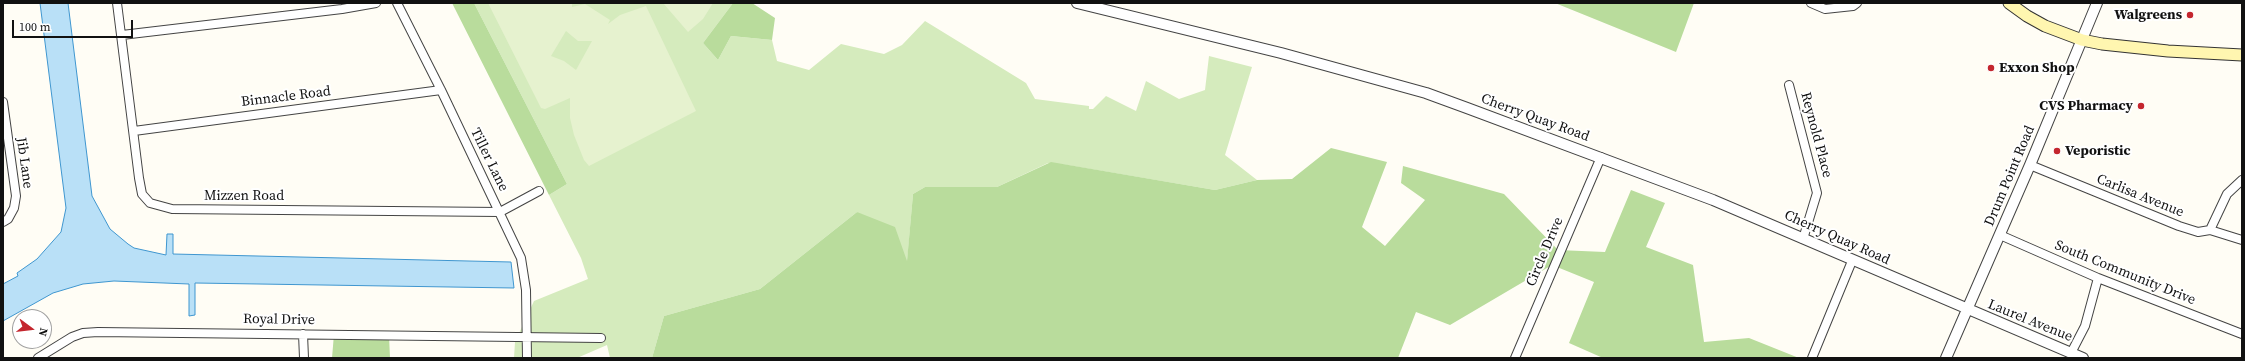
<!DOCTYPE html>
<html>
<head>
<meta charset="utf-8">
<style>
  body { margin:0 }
  #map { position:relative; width:2245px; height:361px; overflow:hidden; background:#fffdf5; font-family:"Source Serif 4",serif }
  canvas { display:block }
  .frame { position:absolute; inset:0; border:4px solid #111; pointer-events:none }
  .north { position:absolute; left:12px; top:309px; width:40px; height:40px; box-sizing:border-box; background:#fff; border:1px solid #a0a0a0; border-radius:50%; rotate:105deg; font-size:11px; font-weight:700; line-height:16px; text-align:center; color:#111 }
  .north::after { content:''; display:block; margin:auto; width:14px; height:18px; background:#c4262e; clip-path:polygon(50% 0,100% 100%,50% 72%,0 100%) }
  .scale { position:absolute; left:12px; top:20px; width:121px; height:18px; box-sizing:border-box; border:2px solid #111; border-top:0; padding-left:5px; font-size:12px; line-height:14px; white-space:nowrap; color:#111; -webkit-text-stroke:3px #fff; paint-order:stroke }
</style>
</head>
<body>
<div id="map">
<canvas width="2245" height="361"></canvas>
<div class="frame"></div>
<div class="north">N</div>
<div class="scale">100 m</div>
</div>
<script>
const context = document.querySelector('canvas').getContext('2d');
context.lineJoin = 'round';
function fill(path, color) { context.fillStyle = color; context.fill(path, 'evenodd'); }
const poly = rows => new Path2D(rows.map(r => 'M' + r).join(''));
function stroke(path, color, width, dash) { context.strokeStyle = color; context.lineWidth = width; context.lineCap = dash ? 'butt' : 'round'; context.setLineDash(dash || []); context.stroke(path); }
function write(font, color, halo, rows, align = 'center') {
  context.font = font + ' "Source Serif 4",serif'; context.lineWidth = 4; context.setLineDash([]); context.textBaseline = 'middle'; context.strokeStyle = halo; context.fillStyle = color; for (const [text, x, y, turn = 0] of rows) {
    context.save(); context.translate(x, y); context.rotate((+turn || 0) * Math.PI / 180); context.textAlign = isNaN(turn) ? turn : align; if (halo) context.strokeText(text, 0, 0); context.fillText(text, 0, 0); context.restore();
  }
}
const green = poly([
  [474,3,733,3,703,43,718,60,731,36,772,40,777,61,809,70,841,44,884,54,902,45,925,21,1026,83,1035,99,1089,106,1089,109,1093,109,1106,96,1136,111,1146,81,1179,99,1205,90,1209,56,1252,67,1225,155,1257,180,1215,190,1067,165,1048,163,997,187,925,187,913,194,907,263,857,212,760,289,664,316,652,358,610,358,607,345,577,358,514,358,515,342,534,301,588,279,581,258,549,195,567,184]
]);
const forest = poly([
  [452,3,474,3,567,184,549,195],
  [733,3,752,3,775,18,772,40,731,36,718,60,703,43],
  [1555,3,1694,3,1676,52],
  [1331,148,1387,162,1362,227,1385,246,1425,200,1401,183,1403,166,1504,194,1558,250,1605,252,1631,190,1665,203,1646,247,1693,265,1704,342,1749,338,1799,358,1603,358,1569,343,1594,282,1552,265,1450,325,1416,312,1398,358,652,358,664,316,760,289,857,212,895,227,907,261,913,194,925,187,997,187,1051,162,1215,190,1257,180,1292,179],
  [334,334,389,335,390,358,332,358]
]);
const pitch = poly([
  [488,3,572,3,572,7,585,4,610,20,608,24,620,15,646,6,696,111,589,166,584,160,574,135,570,118,570,98,545,109,541,108],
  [566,31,578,41,592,41,576,70,564,61,551,56],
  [663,3,713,3,703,19,688,32]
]);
const water = poly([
  [40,3,68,3,92,196,110,229,128,244,134,248,166,255,167,234,173,234,173,254,511,262,514,288,195,283,195,315,189,316,189,284,114,281,83,284,53,293,3,321,3,284,18,276,17,273,37,259,61,232,66,208,40,3]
]);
const minor = poly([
  [117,3,139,178,142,194,150,203,172,209,500,212,539,191],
  [397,3,441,90,521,258,526,290,527,358],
  [1811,3,1825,9,1853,6,1857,3],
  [122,35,342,9,376,3],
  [1789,85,1817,193,1803,239],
  [3,102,16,196,14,208,8,219,3,222],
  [134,131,441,90],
  [2030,165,2179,226,2198,232,2210,230,2242,240],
  [2210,230,2227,194,2242,180],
  [2000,235,2098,278,2242,334],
  [303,334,304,358],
  [2071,353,2085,326,2098,278],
  [38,358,72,337,83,333,98,332,601,338],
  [1515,358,1601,157],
  [1812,358,1852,261]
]);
const tertiary = poly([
  [1077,3,1281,53,1426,93,1467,108,1713,200,2083,358],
  [1946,358,2030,165,2097,3]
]);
const secondary = poly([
  [2009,3,2027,16,2045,26,2082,40,2102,44,2168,51,2242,55]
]);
const markers = [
  [2190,15,4,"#c4262e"],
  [1991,68,4,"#c4262e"],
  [2141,106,4,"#c4262e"],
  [2057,151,4,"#c4262e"]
];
const poiNames = [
  ["Walgreens",2182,15],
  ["Exxon Shop",1999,68,"left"],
  ["CVS Pharmacy",2133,106],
  ["Veporistic",2065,151,"left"]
];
const streetNames = [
  ["Binnacle Road",286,97,-7],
  ["Cherry Quay Road",1535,118,20],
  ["Reynold Place",1816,135,75],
  ["Tiller Lane",489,160,64],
  ["Jib Lane",24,163,82],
  ["Drum Point Road",2010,176,-67],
  ["Mizzen Road",244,196],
  ["Carlisa Avenue",2140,196,22],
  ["Cherry Quay Road",1837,238,24],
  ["Circle Drive",1545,252,-67],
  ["South Community Drive",2125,273,22],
  ["Royal Drive",279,320,1],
  ["Laurel Avenue",2030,321,22]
];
fill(green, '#d5ebbd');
fill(forest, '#b9dc9c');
fill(pitch, '#e6f2cf');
fill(water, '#b9e0f7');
stroke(water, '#3f96cf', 1);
stroke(minor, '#444', 10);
stroke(tertiary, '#444', 12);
stroke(secondary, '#333', 13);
stroke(minor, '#fff', 8);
stroke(tertiary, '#fff', 10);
stroke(secondary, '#fff6b0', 11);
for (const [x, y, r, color] of markers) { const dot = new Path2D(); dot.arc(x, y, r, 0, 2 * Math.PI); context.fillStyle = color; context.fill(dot); stroke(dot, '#fff', 1.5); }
write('bold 14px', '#111', '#fff', poiNames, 'right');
write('14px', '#111', '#fff', streetNames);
</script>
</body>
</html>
